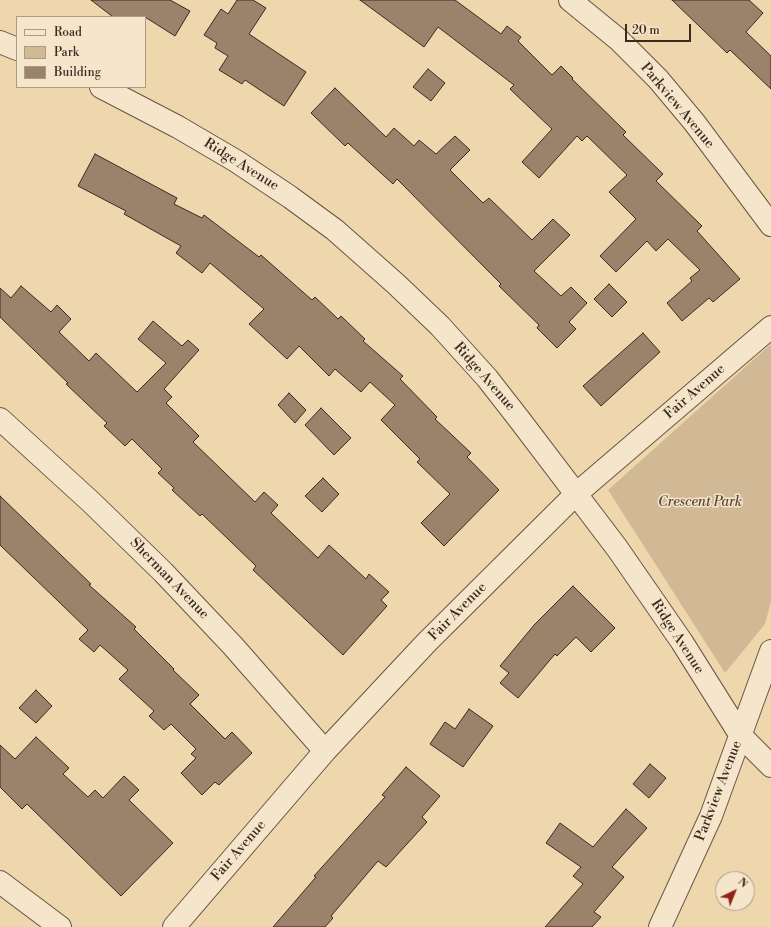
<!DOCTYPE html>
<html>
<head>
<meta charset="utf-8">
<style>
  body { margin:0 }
  #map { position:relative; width:771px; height:927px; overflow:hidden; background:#efd7ad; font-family:"Libre Bodoni",serif }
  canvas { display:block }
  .legend { position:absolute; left:16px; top:16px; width:130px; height:72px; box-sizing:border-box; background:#f5e5ca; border:1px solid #ab9a86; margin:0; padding:5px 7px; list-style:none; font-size:12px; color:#3d2921 }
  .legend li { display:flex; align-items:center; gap:8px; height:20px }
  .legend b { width:20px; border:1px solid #ab9a86 }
  .north { position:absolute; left:715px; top:871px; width:40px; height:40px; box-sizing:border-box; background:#f5e5ca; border:1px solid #ab9a86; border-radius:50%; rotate:43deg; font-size:11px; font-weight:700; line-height:16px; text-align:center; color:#3d2921 }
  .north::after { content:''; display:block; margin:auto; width:14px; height:18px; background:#8f2418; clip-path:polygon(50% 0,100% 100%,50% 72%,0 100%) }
  .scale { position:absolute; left:625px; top:24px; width:66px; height:18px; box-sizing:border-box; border:2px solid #3d2921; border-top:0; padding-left:5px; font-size:12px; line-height:14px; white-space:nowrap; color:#3d2921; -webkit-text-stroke:3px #f5e5ca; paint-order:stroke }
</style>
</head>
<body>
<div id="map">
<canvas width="771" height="927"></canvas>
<ul class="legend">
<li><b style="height:5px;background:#f5e5ca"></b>Road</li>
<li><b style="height:11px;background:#d1b995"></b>Park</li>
<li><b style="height:11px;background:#9a836a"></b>Building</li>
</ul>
<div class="north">N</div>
<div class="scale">20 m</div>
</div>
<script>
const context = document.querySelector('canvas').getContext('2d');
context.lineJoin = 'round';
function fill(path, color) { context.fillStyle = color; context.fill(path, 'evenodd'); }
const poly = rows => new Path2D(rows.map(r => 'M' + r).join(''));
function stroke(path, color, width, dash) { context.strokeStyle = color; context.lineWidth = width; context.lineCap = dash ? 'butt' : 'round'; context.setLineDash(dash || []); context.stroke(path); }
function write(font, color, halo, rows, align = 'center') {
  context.font = font + ' "Libre Bodoni",serif'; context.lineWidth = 3; context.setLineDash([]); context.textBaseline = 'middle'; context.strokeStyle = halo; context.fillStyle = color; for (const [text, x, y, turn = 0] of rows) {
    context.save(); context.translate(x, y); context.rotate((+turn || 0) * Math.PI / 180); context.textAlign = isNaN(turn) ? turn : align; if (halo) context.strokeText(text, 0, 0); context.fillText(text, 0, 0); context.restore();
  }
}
const green = poly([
  [771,344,771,602,765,624,725,673,608,490]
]);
const building = poly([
  [91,0,170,0,190,11,175,36,145,17,113,17,91,0],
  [237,0,253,0,266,8,249,34,306,72,284,106,245,80,242,84,219,70,228,56,215,48,217,43,204,35,221,9,228,14,237,0],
  [360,0,455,0,501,34,507,26,521,37,518,41,552,75,561,66,573,78,572,79,626,132,623,135,663,174,656,181,702,226,697,231,740,279,713,302,709,298,682,321,667,303,692,281,690,278,700,270,668,239,656,251,647,241,616,272,600,256,636,219,609,192,627,175,587,136,582,141,577,136,539,178,522,162,552,129,510,89,514,85,438,27,424,47,360,0],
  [672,0,749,0,763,13,746,32,771,56,771,89,730,50,727,53,672,0],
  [428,69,445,83,431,101,413,87,428,69],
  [335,88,386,137,394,128,414,146,419,140,436,154,455,136,470,150,450,170,483,203,489,198,532,240,553,219,570,235,534,271,561,296,571,287,587,303,569,322,576,329,557,348,537,328,539,325,499,286,501,284,397,179,393,184,348,143,345,146,311,113,335,88],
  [95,154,177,198,174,204,202,218,204,215,259,257,261,255,312,300,315,297,338,319,341,316,365,339,363,341,403,376,400,379,437,417,435,419,471,453,467,457,499,490,444,546,421,523,450,494,417,462,420,459,381,420,395,405,370,382,361,392,335,369,329,376,299,346,287,359,249,324,264,309,210,263,202,273,176,253,181,246,124,214,126,211,78,186,95,154],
  [609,284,627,302,612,317,594,299,609,284],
  [21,286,51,312,57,305,71,319,59,332,89,361,96,353,137,392,166,363,138,339,153,321,182,346,188,340,199,350,164,389,172,397,166,403,199,436,193,442,255,502,264,492,278,505,271,513,318,558,329,545,366,579,369,574,389,592,381,600,387,606,343,655,253,570,256,566,202,514,200,516,172,490,174,488,158,473,162,469,132,439,125,446,104,426,107,423,66,384,68,383,0,317,0,288,11,298,21,286],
  [643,333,660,352,601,406,583,386,643,333],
  [289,393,306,410,295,423,278,405,289,393],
  [321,408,351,438,334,455,305,425,321,408],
  [323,478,339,494,322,512,305,496,323,478],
  [0,496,91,584,89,585,136,627,134,629,174,669,173,670,199,695,190,704,225,739,232,732,252,753,219,785,215,782,202,795,181,773,196,758,191,754,196,749,171,724,164,730,149,716,154,711,119,679,128,670,100,645,94,652,79,639,88,630,0,545,0,496],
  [573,586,615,628,591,652,576,637,557,656,555,654,518,698,500,683,509,673,500,666,535,624,573,586],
  [36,690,52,706,36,723,19,708,36,690],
  [469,709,493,726,463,767,430,744,445,722,455,729,469,709],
  [36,737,69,768,63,774,88,797,95,790,103,798,124,776,139,790,129,800,173,843,121,896,27,804,22,809,0,787,0,745,15,759,36,737],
  [650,764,666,778,649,798,633,784,650,764],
  [406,767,440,796,422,817,427,822,386,867,378,861,331,916,333,918,325,927,273,927,316,877,314,876,385,797,382,795,406,767],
  [626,809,647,828,612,867,624,877,594,912,601,917,592,927,545,927,583,884,573,876,581,867,546,843,560,823,593,847,626,809]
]);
const street = poly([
  [570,0,619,40,658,79,694,122,771,225],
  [0,42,17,49],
  [101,87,178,127,236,161,290,197,335,230,396,284,440,326,487,378,519,419,617,548,682,642,741,736,771,766],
  [0,419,91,502,163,572,233,646,325,751],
  [0,882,60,927],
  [174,927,325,751,427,642,576,494,771,327],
  [660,927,711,816,771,651]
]);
const streetNames = [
  ["Parkview Avenue",677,106,50],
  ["Ridge Avenue",241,165,32],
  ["Ridge Avenue",484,377,49],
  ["Fair Avenue",695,392,-41],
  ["Sherman Avenue",169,579,46],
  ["Fair Avenue",458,612,-45],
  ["Ridge Avenue",677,637,57],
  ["Parkview Avenue",719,791,-69],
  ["Fair Avenue",239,851,-49]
];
const parkNames = [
  ["Crescent Park",700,503]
];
fill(green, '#d1b995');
fill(building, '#9a836a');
stroke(building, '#3d2921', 1);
stroke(street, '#6a5444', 24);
stroke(street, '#f5e5ca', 22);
write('14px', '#3d2921', '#f5e5ca', streetNames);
write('italic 14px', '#5b4638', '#f5e5ca', parkNames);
</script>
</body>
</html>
